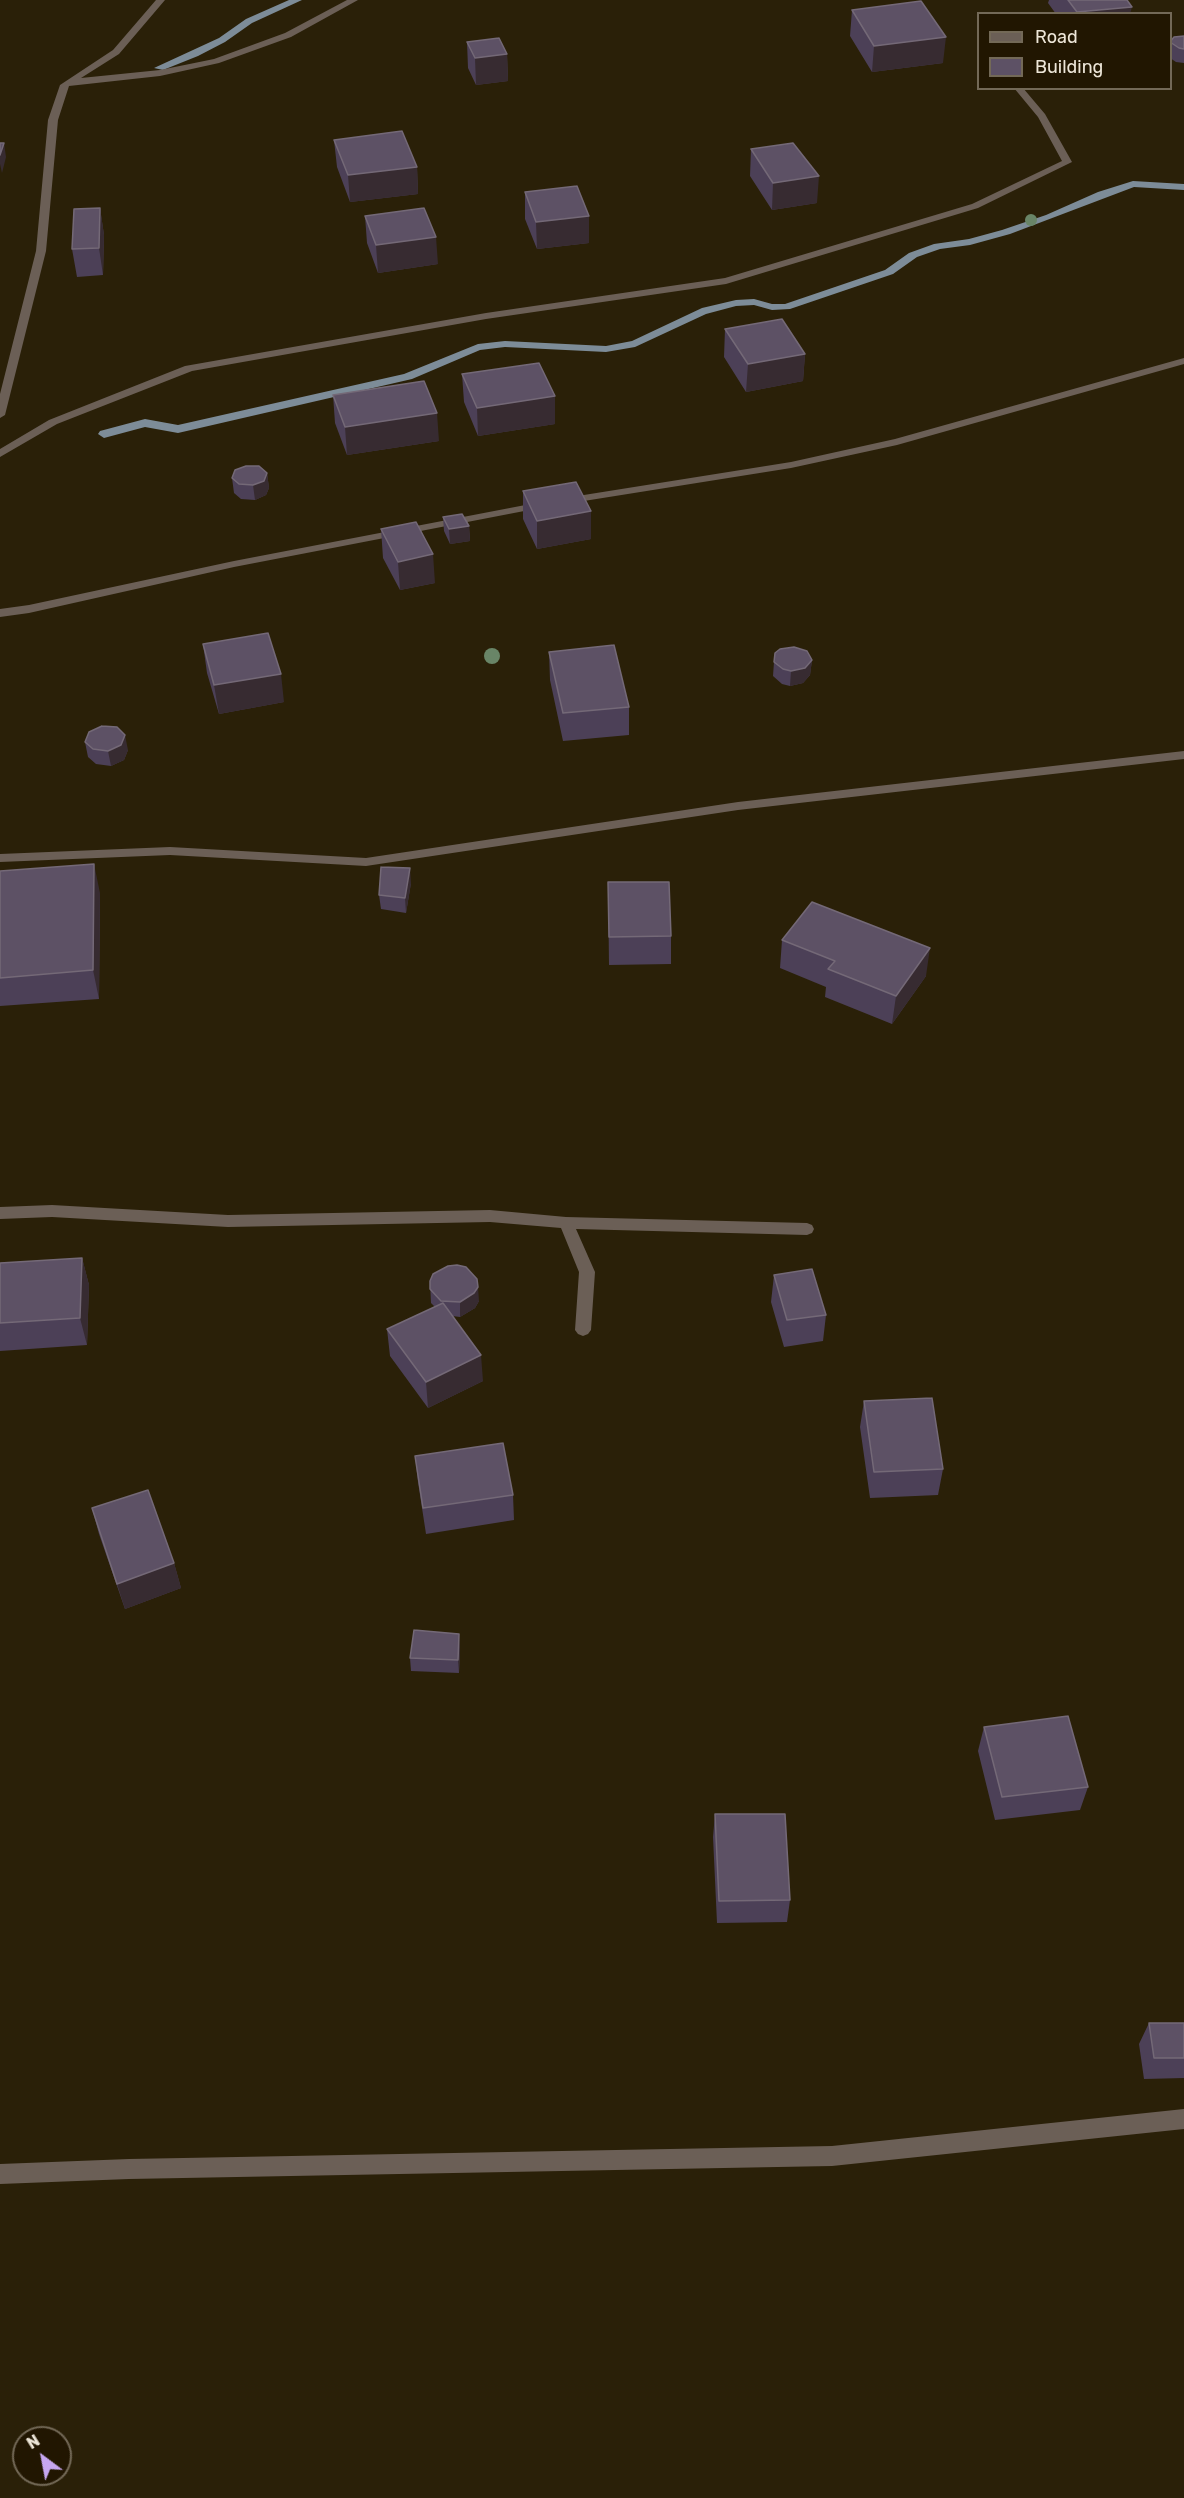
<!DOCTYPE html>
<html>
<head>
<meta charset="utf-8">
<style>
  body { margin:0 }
  #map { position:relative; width:1184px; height:2498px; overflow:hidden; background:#2a2008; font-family:Rubik,sans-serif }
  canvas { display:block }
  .legend { position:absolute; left:977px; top:12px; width:195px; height:78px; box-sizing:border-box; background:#211601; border:2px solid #736957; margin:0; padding:8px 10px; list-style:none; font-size:18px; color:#ede6d8 }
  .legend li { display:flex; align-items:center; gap:12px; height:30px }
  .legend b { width:30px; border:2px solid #736957 }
  .north { position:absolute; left:12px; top:2426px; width:60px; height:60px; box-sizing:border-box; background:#211601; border:2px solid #736957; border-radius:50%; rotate:328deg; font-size:16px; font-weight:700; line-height:24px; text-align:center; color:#ede6d8 }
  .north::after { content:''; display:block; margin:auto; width:21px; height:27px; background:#c6a6f0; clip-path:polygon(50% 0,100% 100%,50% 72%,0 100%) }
</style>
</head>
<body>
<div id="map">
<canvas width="1184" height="2498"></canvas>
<ul class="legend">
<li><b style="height:8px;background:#6b5f56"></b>Road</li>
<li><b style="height:16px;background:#5d5165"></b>Building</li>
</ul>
<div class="north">N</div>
</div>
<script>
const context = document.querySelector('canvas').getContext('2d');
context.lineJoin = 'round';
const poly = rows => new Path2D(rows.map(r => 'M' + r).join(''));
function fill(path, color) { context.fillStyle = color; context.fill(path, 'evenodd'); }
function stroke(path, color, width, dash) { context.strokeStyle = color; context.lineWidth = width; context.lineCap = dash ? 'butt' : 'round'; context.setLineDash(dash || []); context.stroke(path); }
const stream = poly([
  [289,0,302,0,252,23,225,42,198,56,163,70,154,68,219,38,246,19,289,0],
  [1133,181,1184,184,1184,190,1134,187,1010,234,970,245,940,249,917,257,893,274,790,309,772,310,754,305,736,306,706,314,635,347,606,352,505,347,480,350,412,379,178,433,145,427,104,438,98,434,100,431,145,419,178,425,404,374,478,344,505,341,606,346,632,341,702,308,736,300,754,299,772,304,785,304,885,270,909,253,934,244,969,239,1002,230,1046,215,1098,192,1133,181]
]);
const minor = poly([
  [156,0,165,0,119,54,81,78,160,70,214,59,285,33,347,0,358,0,291,37,219,63,160,76,69,86,58,120,46,251,5,415,0,418,0,394,36,251,48,120,60,85,113,50,156,0],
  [1014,88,1023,88,1045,114,1072,162,978,208,726,284,486,319,192,371,57,424,0,457,0,449,49,420,185,366,486,313,725,278,972,204,1062,161,1038,117,1014,88],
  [1184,358,1184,364,897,445,791,468,565,504,559,501,565,498,791,462,895,439,1184,358],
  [541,502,545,503,545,507,234,567,29,613,0,617,0,609,29,605,234,561,541,502],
  [1184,751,1184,759,738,810,366,866,170,855,0,862,0,854,170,847,366,858,738,802,1184,751],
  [52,1205,228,1215,490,1210,566,1217,807,1223,812,1225,814,1229,812,1233,807,1235,576,1229,595,1272,591,1330,588,1334,583,1336,578,1334,575,1330,579,1272,561,1228,490,1222,228,1227,52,1217,0,1219,0,1207,52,1205],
  [1184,2109,1184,2129,832,2166,129,2179,0,2184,0,2164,129,2159,832,2146,1184,2109]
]);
const trees = [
  [1031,220,6],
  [492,656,8]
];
const wall = poly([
  [1049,0,1127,0,1130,14,1056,14,1048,3],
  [852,10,943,63,872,72,850,36],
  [1184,36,1184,63,1176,62,1170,58,1170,41],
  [467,42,507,54,508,81,476,85,468,68],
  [334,140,417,167,418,194,350,202,337,167],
  [751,149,817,203,772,210,750,176],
  [525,192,589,243,537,249,525,219],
  [100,208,104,235,103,275,77,277,72,249],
  [365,216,438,264,378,273,367,243],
  [725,329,805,354,803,381,746,392,724,357],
  [462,374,555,396,555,424,478,436,464,402],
  [333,395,439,441,347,455,335,423],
  [267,473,269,488,266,495,255,500,241,499,234,493,232,478],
  [523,491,591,539,537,549,523,519],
  [443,517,469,526,470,541,450,544,444,531],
  [381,529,435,583,400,590,383,558],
  [203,644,284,702,219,714,207,673],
  [549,652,629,707,629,735,563,741,550,680],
  [812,660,810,675,803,683,790,686,782,684,773,676,774,662],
  [85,742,128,750,124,760,111,766,96,764,88,757],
  [0,871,100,893,99,999,0,1006],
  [608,882,671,936,671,964,609,965],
  [411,883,406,913,381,909,379,895],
  [782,940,926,976,892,1024,825,997,826,987,780,968],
  [82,1258,89,1285,87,1345,0,1351,0,1263],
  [774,1275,826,1315,823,1341,784,1347,771,1302],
  [430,1281,479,1301,475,1308,460,1317,452,1316,483,1381,428,1408,390,1356,387,1329,435,1307,431,1303],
  [864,1401,943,1469,938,1495,870,1498,860,1427],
  [415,1456,513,1495,514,1520,426,1534,418,1482],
  [92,1508,174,1563,181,1588,125,1609,99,1534],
  [460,1647,459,1673,411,1671,410,1658],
  [984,1727,1088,1787,1080,1810,995,1820,978,1751],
  [715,1814,790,1900,787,1922,717,1923,713,1837],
  [1149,2023,1184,2023,1184,2078,1144,2079,1139,2044]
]);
const shadedWall = poly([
  [1132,7,1130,14,1077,14,1077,12],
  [946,37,943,63,872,72,874,46],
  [507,54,508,81,476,85,475,58],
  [4,143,6,157,2,173,0,164,0,155],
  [417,167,418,194,350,202,348,175],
  [819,176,817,203,772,210,773,183],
  [100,208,104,235,103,275,99,248],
  [589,216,589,243,537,249,536,222],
  [436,237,438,264,378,273,376,245],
  [805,354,803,381,746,392,748,364],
  [555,396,555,424,478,436,477,408],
  [437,413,439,441,347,455,345,427],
  [267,473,269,488,266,495,255,500,253,485],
  [591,511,591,539,537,549,537,521],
  [469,526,470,541,450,544,449,529],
  [433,554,435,583,400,590,398,562],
  [812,660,810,675,803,683,790,686,791,671],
  [281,674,284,702,219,714,214,685],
  [125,735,128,750,124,760,111,766,108,751],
  [94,864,100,893,99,999,93,970],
  [410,868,411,883,406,913,405,898],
  [930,948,926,976,892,1024,896,996],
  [82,1258,89,1285,87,1345,80,1318],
  [478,1287,479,1301,475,1308,460,1317,460,1302],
  [481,1355,483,1381,428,1408,426,1382],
  [174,1563,181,1588,125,1609,117,1584],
  [459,1634,460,1647,459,1673,458,1660]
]);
const building = poly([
  [1068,0,1127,0,1132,7,1077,12,1068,0],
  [921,1,946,37,874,46,852,10,921,1],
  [1184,36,1184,49,1179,48,1170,42,1174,37,1184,36],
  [499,38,507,54,475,58,467,42,499,38],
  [402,131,417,167,348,175,334,140,402,131],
  [0,143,4,143,0,155,0,143],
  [793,143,819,176,773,183,751,149,793,143],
  [577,186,589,216,536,222,525,192,577,186],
  [100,208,99,248,72,249,74,209,100,208],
  [424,208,436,237,376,245,365,216,424,208],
  [782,319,805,354,748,364,725,329,782,319],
  [539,363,555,396,477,408,462,374,539,363],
  [424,381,437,413,345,427,333,395,424,381],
  [246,466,259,466,267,473,264,481,253,485,239,484,232,478,235,470,246,466],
  [576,482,591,511,537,521,523,491,576,482],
  [462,514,469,526,449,529,443,517,462,514],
  [416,522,433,554,398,562,381,529,416,522],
  [268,633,281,674,214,685,203,644,268,633],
  [614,645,629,707,563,713,549,652,614,645],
  [794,647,807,651,812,660,805,668,791,671,783,669,774,662,775,653,780,649,794,647],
  [102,726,117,727,125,735,121,745,108,751,93,749,85,742,89,732,102,726],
  [94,864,93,970,0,978,0,871,94,864],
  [381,867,410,868,405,898,379,895,381,867],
  [608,882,669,882,671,936,609,937,608,882],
  [812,902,930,948,896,996,828,969,835,961,782,940,812,902],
  [82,1258,80,1318,0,1323,0,1263,82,1258],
  [457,1265,466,1267,477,1279,478,1287,474,1293,460,1302,441,1301,430,1289,430,1281,433,1274,448,1266,457,1265],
  [812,1269,826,1315,787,1320,774,1275,812,1269],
  [443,1303,481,1355,426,1382,387,1329,443,1303],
  [932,1398,943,1469,874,1472,864,1401,932,1398],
  [503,1443,513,1495,423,1508,415,1456,503,1443],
  [148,1490,174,1563,117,1584,92,1508,148,1490],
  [414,1630,459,1634,458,1660,410,1658,414,1630],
  [1068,1716,1088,1787,1002,1797,984,1727,1068,1716],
  [715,1814,785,1814,790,1900,719,1901,715,1814],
  [1149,2023,1184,2023,1184,2058,1154,2058,1149,2023]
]);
fill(stream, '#7d8c98');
fill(minor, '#6b5f56');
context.fillStyle = '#698567';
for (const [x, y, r] of trees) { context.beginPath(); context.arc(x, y, r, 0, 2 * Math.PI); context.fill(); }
fill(wall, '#4c4057');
fill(shadedWall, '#372b31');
fill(building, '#5d5165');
stroke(building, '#746977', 1.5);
</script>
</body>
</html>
